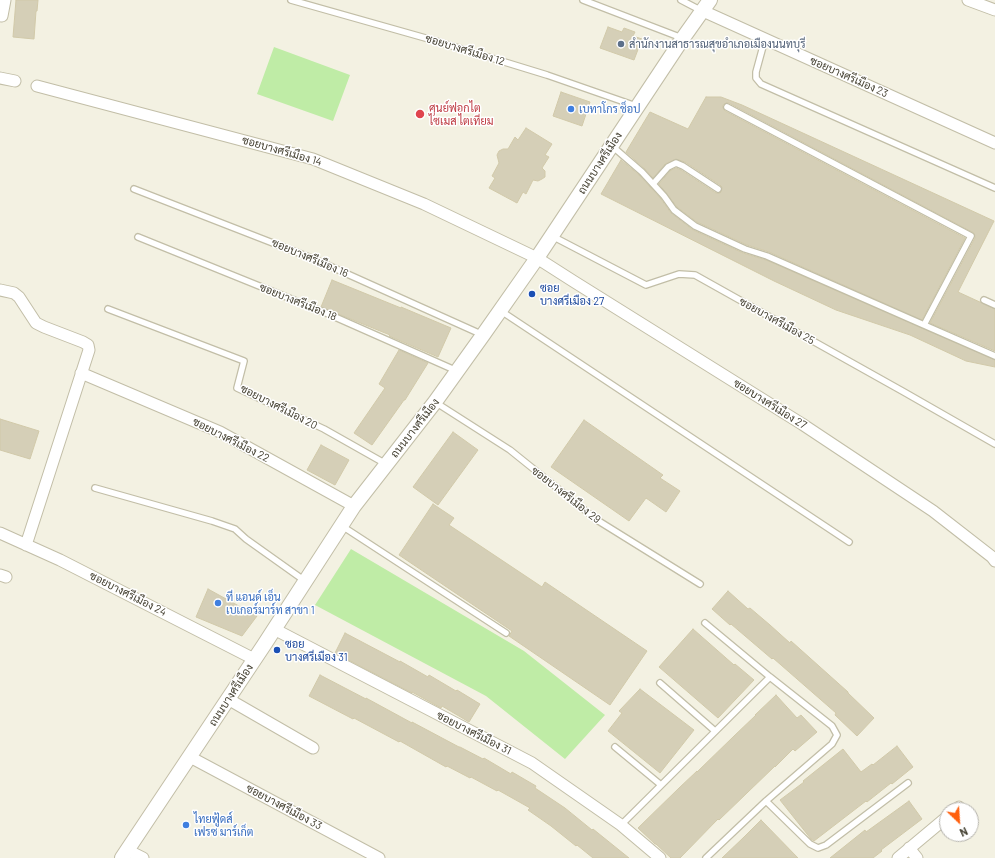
<!DOCTYPE html>
<html>
<head>
<meta charset="utf-8">
<style>
  body { margin:0 }
  #map { position:relative; width:995px; height:858px; overflow:hidden; background:#f3f1e2; font-family:Barlow,sans-serif }
  canvas { display:block }
  .north { position:absolute; left:939px; top:802px; width:40px; height:40px; box-sizing:border-box; background:#fff; border:1px solid #b5b3ad; border-radius:50%; rotate:155deg; font-size:11px; font-weight:700; line-height:16px; text-align:center; color:#454132 }
  .north::after { content:''; display:block; margin:auto; width:14px; height:18px; background:#ff5f0d; clip-path:polygon(50% 0,100% 100%,50% 72%,0 100%) }
</style>
</head>
<body>
<div id="map">
<canvas width="995" height="858"></canvas>
<div class="north">N</div>
</div>
<script>
const context = document.querySelector('canvas').getContext('2d');
context.lineJoin = 'round';
function fill(path, color) { context.fillStyle = color; context.fill(path, 'evenodd'); }
const poly = rows => new Path2D(rows.map(r => 'M' + r).join(''));
function stroke(path, color, width, dash) { context.strokeStyle = color; context.lineWidth = width; context.lineCap = dash ? 'butt' : 'round'; context.setLineDash(dash || []); context.stroke(path); }
function write(font, color, halo, rows, align = 'center') {
  context.font = font + ' Barlow,Sarabun,sans-serif'; context.lineWidth = 3; context.setLineDash([]); context.textBaseline = 'middle'; context.strokeStyle = halo; context.fillStyle = color; for (const [text, x, y, turn = 0] of rows) {
    context.save(); context.translate(x, y); context.rotate((+turn || 0) * Math.PI / 180); context.textAlign = isNaN(turn) ? turn : align; if (halo) context.strokeText(text, 0, 0); context.fillText(text, 0, 0); context.restore();
  }
}
const green = poly([
  [274,47,350,75,333,121,257,94],
  [351,549,524,651,605,715,565,759,486,696,315,605]
]);
const building = poly([
  [16,0,38,0,37,11,36,11,34,39,13,37,16,0],
  [608,27,622,32,624,28,635,32,633,36,642,39,634,60,600,48,608,27],
  [561,92,590,102,582,126,553,116,561,92],
  [706,97,721,97,742,105,994,221,958,292,995,309,995,351,930,323,975,238,974,233,729,103,726,103,723,105,723,108,725,111,965,238,922,320,769,252,747,245,697,222,677,207,667,194,659,184,671,170,676,168,681,170,716,193,720,193,721,192,722,187,720,185,685,162,676,159,665,164,653,178,645,169,626,152,650,112,688,129,706,97],
  [526,128,552,144,545,155,549,157,542,168,545,171,545,177,542,179,538,181,533,180,526,194,523,192,517,203,489,188,495,178,492,176,499,163,497,155,499,151,503,149,508,149,515,137,518,140,526,128],
  [621,160,639,175,661,199,671,213,693,230,743,253,766,260,995,360,995,367,966,361,910,335,836,310,774,281,601,194,621,160],
  [332,280,401,308,401,307,451,328,438,357,389,336,390,335,321,307,332,280],
  [399,350,428,363,405,400,404,400,372,445,354,433,385,388,379,384,399,350],
  [0,419,39,431,30,459,0,450,0,419],
  [584,420,663,475,660,478,680,491,666,512,646,498,629,521,551,467,584,420],
  [453,432,478,450,438,505,413,487,453,432],
  [321,445,349,460,335,485,307,470,321,445],
  [433,504,454,518,449,525,542,587,545,582,647,651,610,705,509,636,512,631,399,555,433,504],
  [208,589,257,616,242,636,196,617,208,589],
  [728,591,748,609,750,608,770,625,790,643,791,641,848,692,848,693,874,718,857,736,835,715,836,713,773,658,772,659,731,624,730,625,712,609,728,591],
  [693,629,734,665,735,664,754,680,718,718,659,667,693,629],
  [345,633,400,662,400,661,428,677,429,675,456,691,457,690,480,704,469,722,442,706,441,708,412,692,412,693,335,653,345,633],
  [320,675,366,699,366,698,412,723,412,722,459,747,460,747,483,759,484,758,511,774,512,772,536,786,535,788,565,808,592,830,593,829,629,858,593,858,577,845,576,846,551,826,528,810,530,808,498,790,497,791,471,777,470,778,447,766,446,767,400,741,399,742,354,718,353,719,309,696,320,675],
  [640,689,694,730,660,773,608,731,622,713,619,711,640,689],
  [776,695,797,718,801,715,817,732,795,751,793,749,775,767,775,766,719,820,718,819,680,858,671,858,656,844,655,844,638,828,679,788,697,771,697,772,734,736,756,715,755,715,776,695],
  [897,746,913,767,892,784,891,783,867,802,866,801,814,841,811,839,780,800,804,782,803,781,843,749,861,772,872,764,873,765,897,746],
  [909,801,922,819,881,850,882,851,873,858,830,858,865,830,866,832,909,801],
  [761,820,798,858,722,858,744,837,761,820]
]);
const service = poly([
  [291,0,436,41,547,75,636,106],
  [583,0,682,38],
  [681,0,702,11],
  [765,39,756,72,756,78,761,84,995,188],
  [612,146,642,172,664,196,674,210,695,226,745,249,767,256,924,325,971,236,727,107],
  [653,184,668,167,676,163,683,166,718,189],
  [134,189,314,259,483,335],
  [552,236,646,285,679,274,695,275,904,392,995,444],
  [138,237,326,313,457,371],
  [984,300,995,305],
  [108,309,244,361,237,388,324,429,386,464],
  [501,311,849,542],
  [924,325,995,356],
  [435,402,510,450,597,520,700,584],
  [95,488,212,521,235,529,246,539,305,581],
  [342,526,506,633],
  [705,623,770,677,832,726,837,735,832,744,766,801,706,858],
  [660,683,715,731],
  [615,747,661,785],
  [766,801,810,844,818,848,826,845,908,783],
  [621,825,770,677]
]);
const minor = poly([
  [968,0,995,10],
  [703,11,995,143],
  [2,16,5,0],
  [0,78,15,81],
  [37,86,313,159,424,204,537,258,573,281,802,424,933,511,992,557,995,561],
  [0,290,14,293,19,297,36,323,44,327,83,342,88,345,89,350,26,545],
  [81,373,220,432,354,506],
  [0,533,60,560,254,659],
  [0,575,6,577],
  [274,629,532,763,621,825,660,858],
  [228,699,313,748],
  [190,757,379,858],
  [956,810,959,807],
  [909,848,917,858],
  [127,850,143,858],
  [898,858,947,817]
]);
const tertiary = poly([
  [122,858,264,645,354,506,435,402,483,335,537,258,683,38,710,0]
]);
const markers = [
  [621,44,4,"#5c6f8a"],
  [571,109,4,"#3f7fe0"],
  [420,114,5,"#e0444e"],
  [532,294,4,"#1a4fb4"],
  [218,603,4,"#3f7fe0"],
  [277,650,4,"#1a4fb4"],
  [186,825,4,"#3f7fe0"]
];
const serviceNames = [
  ["สำนักงานสาธารณสุขอำเภอเมืองนนทบุรี",629,44]
];
const streetNames = [
  ["ซอยบางศรีเมือง 12",465,50,17],
  ["ซอยบางศรีเมือง 23",849,77,24],
  ["ซอยบางศรีเมือง 14",282,151,16],
  ["ถนนบางศรีเมือง",600,163,-57],
  ["ซอยบางศรีเมือง 16",310,258,23],
  ["ซอยบางศรีเมือง 18",298,302,22],
  ["ซอยบางศรีเมือง 25",777,321,29],
  ["ซอยบางศรีเมือง 27",770,404,32],
  ["ซอยบางศรีเมือง 20",279,407,27],
  ["ถนนบางศรีเมือง",415,428,-52],
  ["ซอยบางศรีเมือง 22",231,440,27],
  ["ซอยบางศรีเมือง 29",566,495,38],
  ["ซอยบางศรีเมือง 24",128,594,27],
  ["ถนนบางศรีเมือง",231,695,-57],
  ["ซอยบางศรีเมือง 31",474,733,27],
  ["ซอยบางศรีเมือง 33",284,807,28]
];
const healthNames = [
  ["ศูนย์ฟอกไต",429,108],
  ["ไซเมส ไตเทียม",429,121]
];
const shopNames = [
  ["เบทาโกร ช็อป",579,109],
  ["ที แอนด์ เอ็น",226,597],
  ["เบเกอร์มาร์ท สาขา 1",226,610],
  ["ไทยฟู้ดส์",194,819],
  ["เฟรซ มาร์เก็ต",194,832]
];
const transitNames = [
  ["ซอย",540,288],
  ["บางศรีเมือง 27",540,301],
  ["ซอย",285,644],
  ["บางศรีเมือง 31",285,657]
];
fill(green, '#bfeca6');
fill(building, '#d5cfb7');
stroke(building, '#d1c9a9', 1);
stroke(service, '#c2bea7', 8);
stroke(minor, '#c2bea7', 13);
stroke(tertiary, '#c2bea7', 16);
stroke(service, '#fff', 5.5);
stroke(minor, '#fff', 11);
stroke(tertiary, '#fff', 14);
for (const [x, y, r, color] of markers) { const dot = new Path2D(); dot.arc(x, y, r, 0, 2 * Math.PI); context.fillStyle = color; context.fill(dot); stroke(dot, '#fff', 1.5); }
write('11px', '#4e5e75', '#fff', serviceNames, 'left');
write('11px', '#454132', '#fff', streetNames);
write('11px', '#be3a42', '#fff', healthNames, 'left');
write('11px', '#366cbe', '#fff', shopNames, 'left');
write('11px', '#164399', '#fff', transitNames, 'left');
</script>
</body>
</html>
